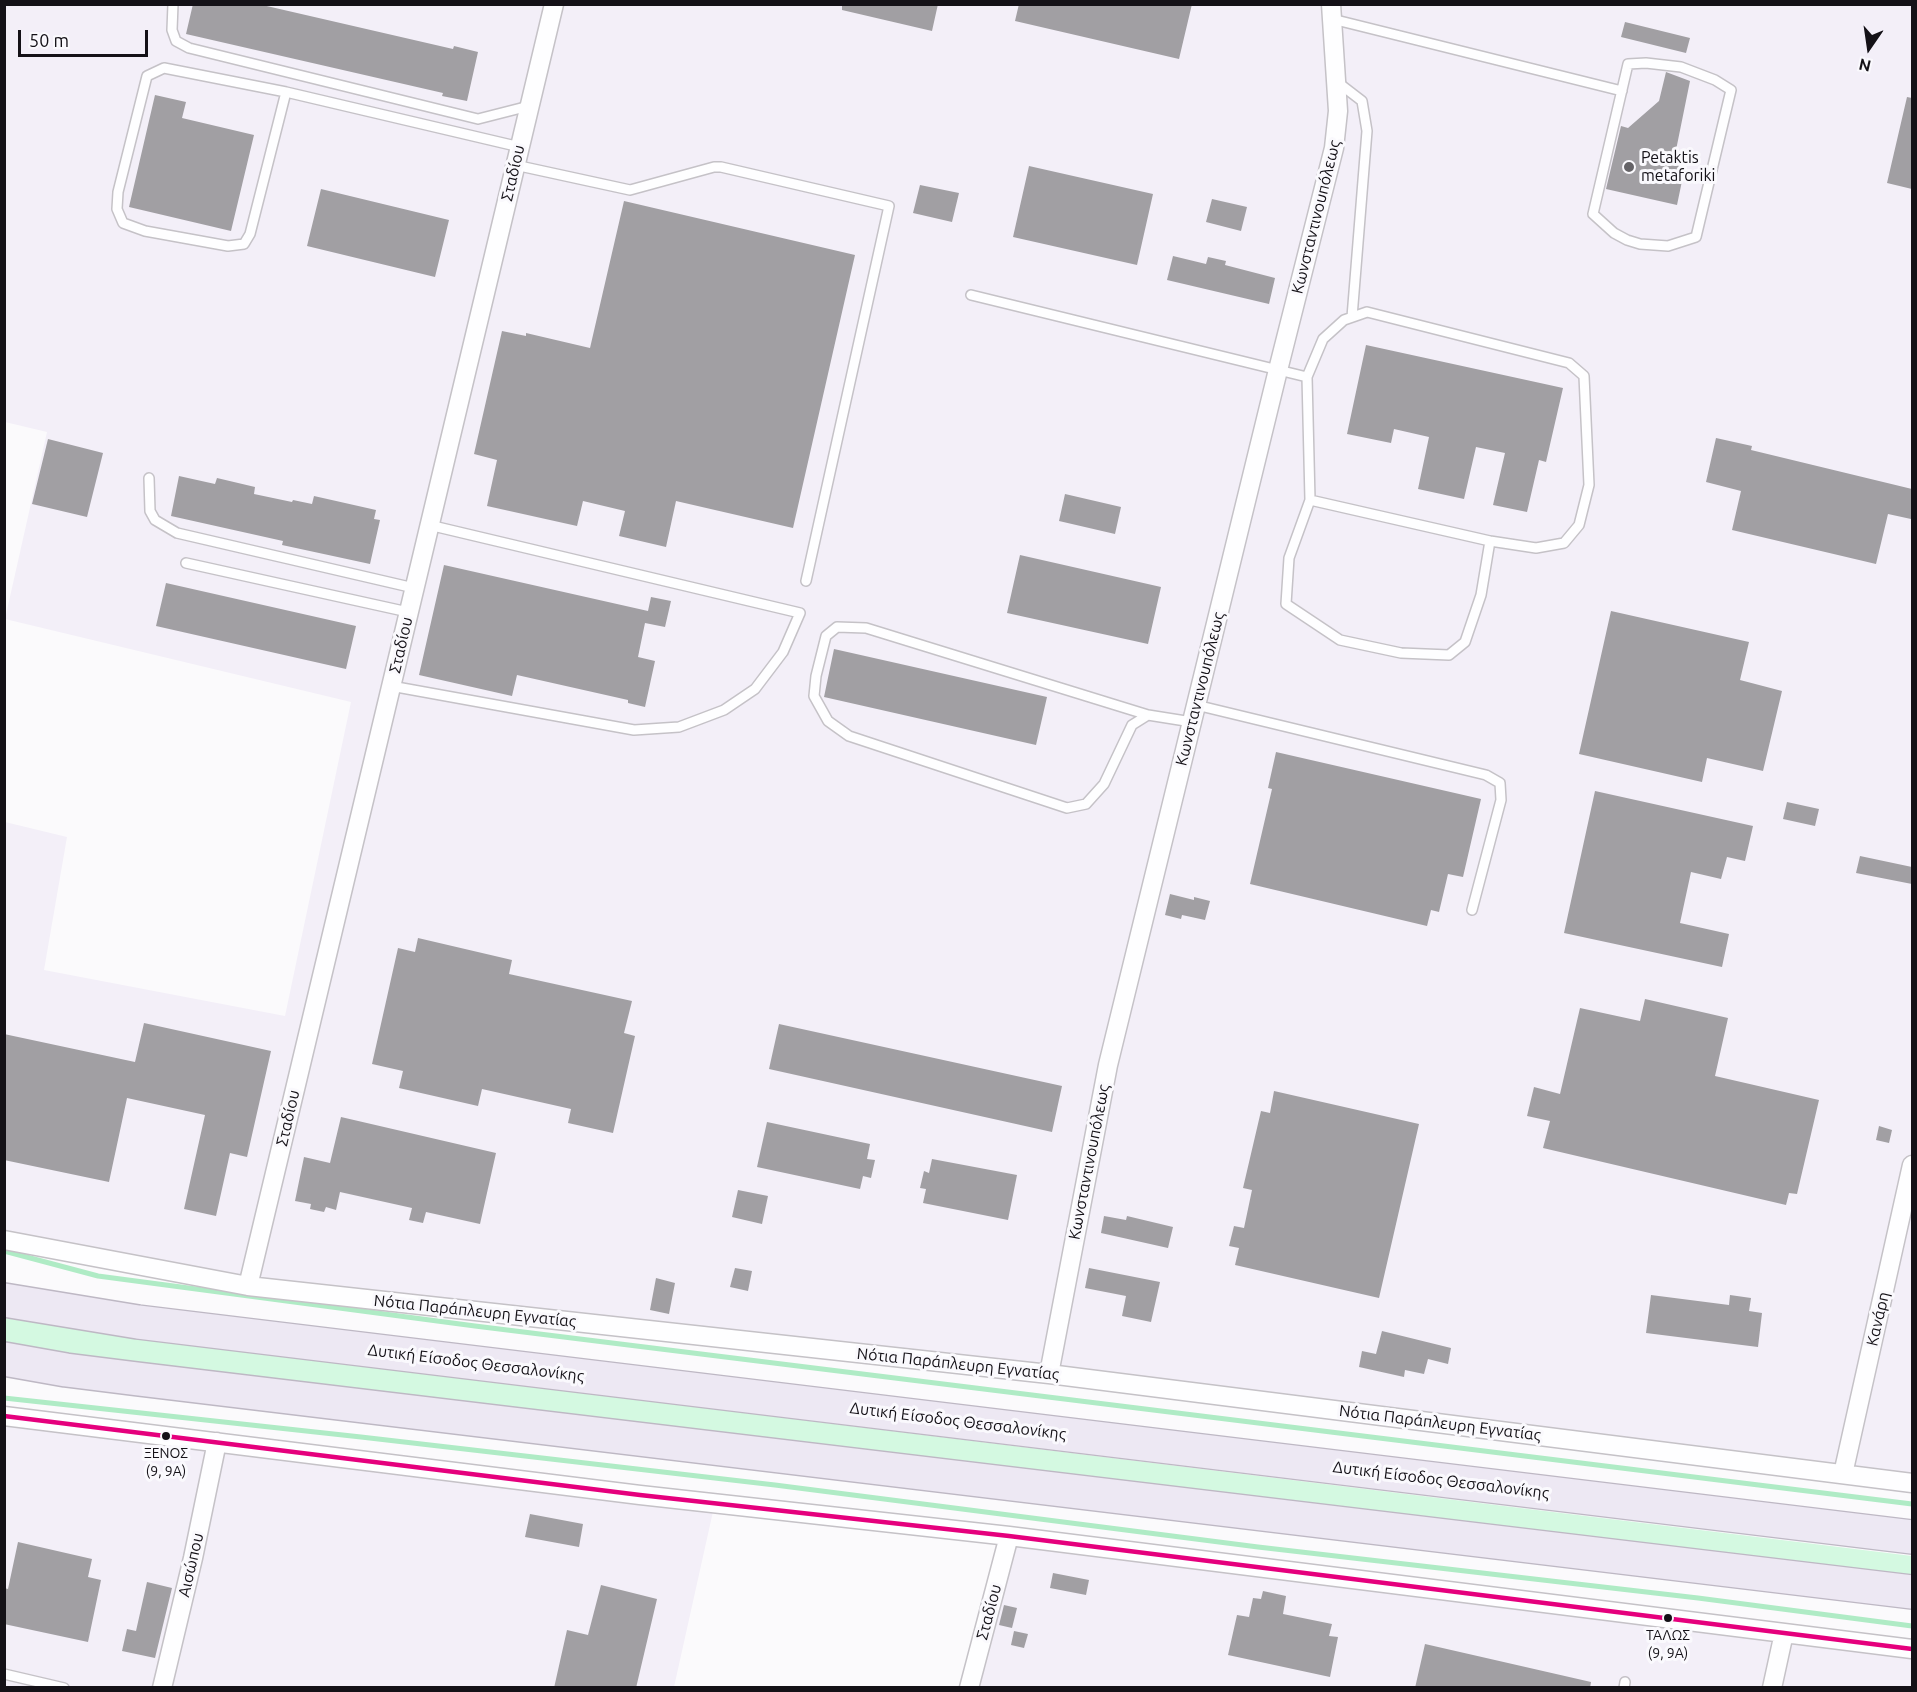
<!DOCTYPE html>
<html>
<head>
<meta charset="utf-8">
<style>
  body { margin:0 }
  #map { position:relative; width:1917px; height:1692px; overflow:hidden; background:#fbfafc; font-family:Ubuntu,sans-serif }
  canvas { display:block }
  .frame { position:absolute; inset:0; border:6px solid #141117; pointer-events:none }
  .north { position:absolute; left:1839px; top:18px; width:60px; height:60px; -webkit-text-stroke:4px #faf9fd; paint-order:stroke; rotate:193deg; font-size:16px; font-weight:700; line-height:24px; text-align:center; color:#141117 }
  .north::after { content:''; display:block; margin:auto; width:21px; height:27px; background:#141117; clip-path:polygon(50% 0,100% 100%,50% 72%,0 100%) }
  .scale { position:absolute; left:18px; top:30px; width:130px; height:27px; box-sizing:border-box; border:3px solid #141117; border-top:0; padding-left:8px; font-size:18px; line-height:21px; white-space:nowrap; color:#141117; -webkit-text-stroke:4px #faf9fd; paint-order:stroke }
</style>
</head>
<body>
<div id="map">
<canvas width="1917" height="1692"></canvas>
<div class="frame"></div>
<div class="north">N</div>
<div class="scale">50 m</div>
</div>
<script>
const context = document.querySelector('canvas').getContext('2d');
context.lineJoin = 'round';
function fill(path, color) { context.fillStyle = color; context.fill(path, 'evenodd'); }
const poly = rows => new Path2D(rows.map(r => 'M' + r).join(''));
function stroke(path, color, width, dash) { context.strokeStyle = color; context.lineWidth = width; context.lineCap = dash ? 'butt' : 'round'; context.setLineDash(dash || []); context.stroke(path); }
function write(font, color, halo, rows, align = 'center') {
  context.font = font + ' Ubuntu,sans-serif'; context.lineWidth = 6; context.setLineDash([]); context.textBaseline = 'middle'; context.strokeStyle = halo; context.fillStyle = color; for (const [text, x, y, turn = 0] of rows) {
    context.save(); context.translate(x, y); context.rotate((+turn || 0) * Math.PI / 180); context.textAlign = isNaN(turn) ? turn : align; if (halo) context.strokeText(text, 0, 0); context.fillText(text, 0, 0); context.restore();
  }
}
const built = poly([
  [5,5,1912,5,1912,1483,248,1286,5,1240,5,822,67,837,44,970,285,1016,351,702,5,619,47,432,5,422],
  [5,1419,714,1507,674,1687,5,1688],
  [997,1542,1912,1654,1912,1688,964,1688]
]);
const green = poly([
  [4,1318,182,1344,1912,1556,1912,1577,74,1354,5,1344]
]);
const stream = poly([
  [4,1251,98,1276,475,1326,1912,1504],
  [4,1398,361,1437,775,1485,1258,1547,1698,1598,1912,1626]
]);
const building = poly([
  [193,4,258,4,453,49,454,46,478,52,467,101,442,96,443,93,186,34],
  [842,4,938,4,932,31,842,10],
  [1019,4,1192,4,1179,59,1015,21],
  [1625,22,1690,38,1686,53,1621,37],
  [1666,72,1690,81,1675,155,1687,157,1677,205,1606,189,1621,126,1628,128,1659,101],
  [155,95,186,102,182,118,254,135,231,231,129,207],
  [1907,97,1912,98,1912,189,1887,183],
  [1029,166,1153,194,1137,265,1013,237],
  [920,185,959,193,952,222,913,213],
  [321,189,449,220,435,277,307,246],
  [1212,199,1247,207,1241,231,1206,222],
  [624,201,855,255,793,528,676,501,666,547,619,536,625,511,583,501,577,526,487,506,497,460,474,454,502,331,526,336,526,333,590,348],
  [1173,256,1206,264,1208,257,1226,261,1225,265,1275,278,1269,304,1167,280],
  [1366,345,1563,388,1546,462,1539,460,1527,512,1493,505,1505,453,1476,447,1464,499,1418,489,1429,437,1394,429,1391,443,1347,434],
  [1716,438,1752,446,1751,450,1912,489,1911,519,1888,514,1876,564,1732,530,1741,491,1706,482],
  [48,439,103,453,87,517,32,504],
  [179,476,215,484,217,478,255,487,254,494,292,502,293,500,312,504,314,496,376,510,374,519,380,520,370,564,282,545,283,541,171,516],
  [1065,494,1121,507,1115,534,1059,521],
  [1020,555,1161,587,1148,644,1007,613],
  [444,565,648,611,651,597,671,601,665,627,645,623,638,657,655,661,645,707,628,703,628,700,517,675,512,696,419,675],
  [166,583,356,626,346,669,156,626],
  [1611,611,1749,642,1740,680,1782,691,1763,771,1707,758,1702,782,1579,754],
  [834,649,1047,697,1036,745,824,697],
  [1276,752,1481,799,1463,877,1448,874,1439,912,1431,910,1427,926,1250,884,1272,789,1268,788],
  [1595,791,1753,826,1745,861,1727,857,1721,879,1691,872,1680,923,1729,934,1722,967,1564,933],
  [1787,802,1819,809,1815,826,1783,819],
  [1860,856,1912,867,1912,884,1856,873],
  [1170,894,1194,900,1194,897,1210,901,1205,920,1182,915,1181,919,1165,915],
  [418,938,512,960,509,974,632,1001,624,1033,635,1036,613,1133,568,1123,571,1109,482,1089,478,1106,399,1088,403,1071,372,1064,398,948,415,952],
  [1645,999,1728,1018,1715,1076,1819,1100,1797,1194,1789,1193,1786,1205,1543,1148,1550,1121,1527,1116,1534,1087,1560,1094,1580,1008,1640,1021],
  [144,1023,271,1051,247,1157,230,1153,216,1216,184,1209,205,1115,127,1098,109,1182,4,1160,4,1034,135,1062],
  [779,1024,1062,1086,1052,1132,769,1069],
  [1274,1091,1419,1124,1379,1298,1235,1265,1239,1248,1229,1246,1234,1226,1244,1228,1252,1190,1243,1188,1261,1111,1270,1113],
  [341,1117,496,1153,480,1224,426,1212,423,1223,409,1220,412,1208,340,1192,336,1210,326,1207,324,1212,310,1209,311,1204,295,1201,304,1157,330,1163],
  [767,1122,870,1144,867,1159,875,1160,871,1178,863,1176,860,1189,757,1167],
  [1879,1126,1892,1130,1889,1143,1876,1140],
  [932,1159,1017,1175,1008,1220,923,1203,926,1189,920,1188,924,1171,929,1173],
  [738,1190,768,1196,762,1224,732,1217],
  [1104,1216,1126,1220,1127,1216,1173,1227,1168,1248,1101,1233],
  [735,1268,752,1271,748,1291,730,1287],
  [1089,1268,1160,1282,1151,1322,1122,1316,1126,1296,1085,1288],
  [656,1278,675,1283,669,1314,650,1310],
  [1651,1295,1729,1305,1730,1295,1751,1298,1749,1311,1762,1313,1758,1347,1646,1333],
  [1382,1331,1451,1348,1448,1364,1428,1359,1424,1374,1405,1370,1404,1377,1359,1367,1362,1351,1376,1354],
  [530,1514,583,1524,579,1547,525,1537],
  [18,1542,92,1559,88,1577,101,1580,88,1642,4,1624,4,1588,8,1589],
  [1053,1573,1089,1580,1086,1595,1050,1588],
  [147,1582,172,1588,155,1658,122,1651,127,1629,136,1631],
  [601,1585,657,1599,636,1688,554,1688,567,1630,588,1635],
  [1263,1591,1286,1596,1283,1614,1332,1624,1329,1636,1338,1637,1330,1677,1228,1655,1237,1615,1249,1617,1253,1598,1261,1599],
  [1004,1605,1017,1608,1012,1628,999,1625],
  [1014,1631,1028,1634,1024,1648,1011,1645],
  [1425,1644,1591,1682,1590,1688,1415,1688]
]);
const lane = poly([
  [173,4,172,30,176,41,189,48,478,119,529,106],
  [1332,19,1622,91],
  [1646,63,1681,67,1715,80,1731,90,1696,237,1668,246,1640,244,1627,240,1614,233,1593,214,1628,64,1646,63],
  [1336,81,1362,101,1367,131,1352,317],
  [286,92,250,234,244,244,228,246,145,231,123,223,117,209,118,192,147,76,164,68,286,92,520,147],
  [515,165,630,190,714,167,721,167,889,206,806,581],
  [971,295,1307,377,1310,500,1289,558,1286,604,1340,640,1401,653,1449,655,1465,642,1481,595,1490,541],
  [1307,377,1323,339,1344,320,1367,312,1569,363,1584,376,1589,485,1579,525,1564,543,1536,548,1490,541,1310,500],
  [149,478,150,511,155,520,177,533,414,588],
  [186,563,408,612],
  [391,686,634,730,679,727,724,710,755,689,783,652,800,613,429,525],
  [1196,705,1486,775,1500,783,1501,800,1472,910],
  [1148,715,866,628,837,627,826,636,816,676,814,696,828,721,849,736,1067,808,1086,804,1104,784,1132,725,1148,715,1192,722],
  [4,1674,64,1688],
  [1624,1688,1625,1682]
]);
const street = poly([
  [4,1240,248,1286,1049,1374,1912,1483],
  [248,1286,554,4],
  [1049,1374,1108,1065,1278,370,1334,148,1338,111,1331,4],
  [4,1416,640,1495,1009,1536,1912,1649],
  [1843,1474,1912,1165],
  [162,1688,193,1558,217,1442],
  [969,1688,1009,1536],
  [1772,1688,1784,1633]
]);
const highway = poly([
  [4,1300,138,1322,1912,1537],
  [4,1359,66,1370,138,1379,1912,1592]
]);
const bus1 = poly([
  [4,1416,640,1495,1009,1536,1912,1649]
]);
const markers = [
  [1629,167,6,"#656367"],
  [166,1436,5,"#141117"],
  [1668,1618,5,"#141117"]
];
const busNames = [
  ["ΞΕΝΟΣ",166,1453],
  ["(9, 9Α)",166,1471],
  ["ΤΑΛΩΣ",1668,1635],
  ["(9, 9Α)",1668,1653]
];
const poiNames = [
  ["Petaktis",1641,158],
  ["metaforiki",1641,176]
];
const streetNames = [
  ["Σταδίου",513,173,-77],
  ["Κωνσταντινουπόλεως",1316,217,-76],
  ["Σταδίου",401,645,-77],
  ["Κωνσταντινουπόλεως",1200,689,-76],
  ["Σταδίου",288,1118,-77],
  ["Κωνσταντινουπόλεως",1089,1162,-79],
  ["Νότια Παράπλευρη Εγνατίας",475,1311,6],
  ["Κανάρη",1878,1319,-77],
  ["Δυτική Είσοδος Θεσσαλονίκης",476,1363,7],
  ["Νότια Παράπλευρη Εγνατίας",958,1364,6],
  ["Δυτική Είσοδος Θεσσαλονίκης",958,1421,7],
  ["Νότια Παράπλευρη Εγνατίας",1440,1423,7],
  ["Δυτική Είσοδος Θεσσαλονίκης",1441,1480,7],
  ["Αισώπου",191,1565,-77],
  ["Σταδίου",989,1612,-75]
];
fill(built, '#f3eff8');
fill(green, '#d4f9e1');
stroke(stream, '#afebc5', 5);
fill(building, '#a19fa3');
stroke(lane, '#c5c2c7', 12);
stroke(street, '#c5c2c7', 21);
stroke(highway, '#beb8c4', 36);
stroke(lane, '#fefeff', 9);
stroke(street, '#fefeff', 18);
stroke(highway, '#ede8f3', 33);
stroke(bus1, '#e5007d', 4.5);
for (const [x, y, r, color] of markers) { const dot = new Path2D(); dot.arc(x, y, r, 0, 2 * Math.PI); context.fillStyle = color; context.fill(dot); stroke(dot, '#faf9fd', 2); }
write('14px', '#141117', '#faf9fd', busNames);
write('16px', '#141117', '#faf9fd', poiNames, 'left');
write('16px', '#141117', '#faf9fd', streetNames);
</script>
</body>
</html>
